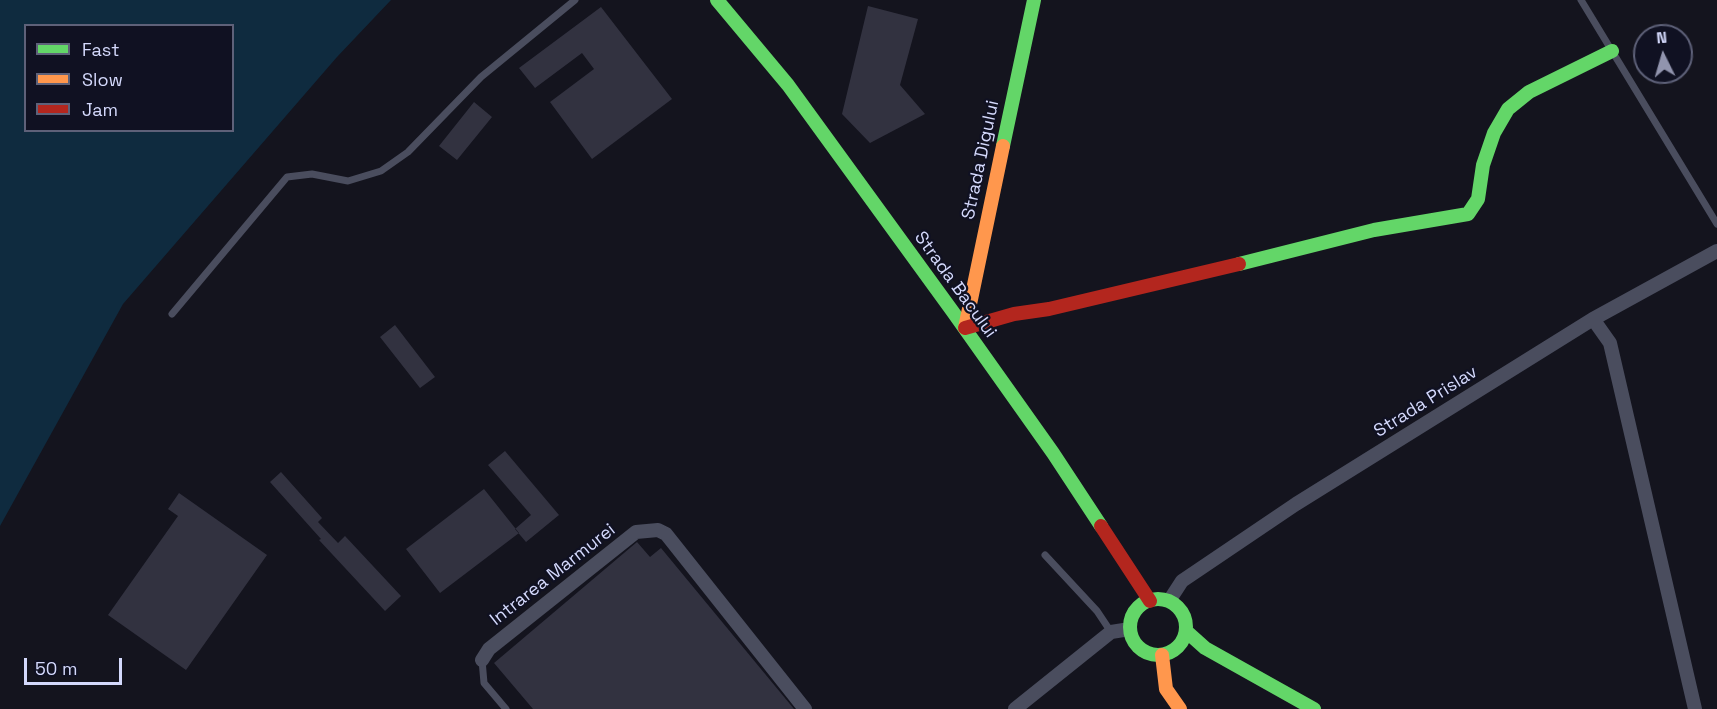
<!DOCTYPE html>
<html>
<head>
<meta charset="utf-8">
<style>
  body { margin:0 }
  #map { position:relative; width:1717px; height:709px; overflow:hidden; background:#14141e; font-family:"Space Grotesk",sans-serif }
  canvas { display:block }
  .legend { position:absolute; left:24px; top:24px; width:210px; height:108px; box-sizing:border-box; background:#101122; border:2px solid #5e6179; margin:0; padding:8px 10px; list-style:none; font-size:18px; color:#d4d9fc }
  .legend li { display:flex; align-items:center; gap:12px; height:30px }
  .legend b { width:30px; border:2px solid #5e6179 }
  .north { position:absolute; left:1633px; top:24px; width:60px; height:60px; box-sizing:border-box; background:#101122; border:2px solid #5e6179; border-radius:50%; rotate:355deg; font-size:16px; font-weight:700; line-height:24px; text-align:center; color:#d4d9fc }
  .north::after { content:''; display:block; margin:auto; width:21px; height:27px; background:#9194ae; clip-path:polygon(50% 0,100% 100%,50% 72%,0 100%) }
  .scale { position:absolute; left:24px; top:658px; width:98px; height:27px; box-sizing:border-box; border:3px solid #d4d9fc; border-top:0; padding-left:8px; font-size:18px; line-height:21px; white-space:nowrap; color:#d4d9fc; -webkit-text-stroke:4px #101122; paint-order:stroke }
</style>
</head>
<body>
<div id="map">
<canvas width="1717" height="709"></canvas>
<ul class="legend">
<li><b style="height:8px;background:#63d668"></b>Fast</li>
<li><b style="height:8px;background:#ff974d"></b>Slow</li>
<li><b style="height:8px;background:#b3261e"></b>Jam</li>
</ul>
<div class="north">N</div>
<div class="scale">50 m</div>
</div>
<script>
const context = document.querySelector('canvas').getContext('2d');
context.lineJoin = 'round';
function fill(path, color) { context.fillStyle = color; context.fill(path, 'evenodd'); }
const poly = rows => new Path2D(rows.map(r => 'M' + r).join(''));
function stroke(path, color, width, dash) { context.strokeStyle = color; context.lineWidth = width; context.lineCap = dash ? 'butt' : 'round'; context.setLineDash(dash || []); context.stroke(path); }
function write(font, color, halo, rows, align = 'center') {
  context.font = font + ' "Space Grotesk",sans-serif'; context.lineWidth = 4.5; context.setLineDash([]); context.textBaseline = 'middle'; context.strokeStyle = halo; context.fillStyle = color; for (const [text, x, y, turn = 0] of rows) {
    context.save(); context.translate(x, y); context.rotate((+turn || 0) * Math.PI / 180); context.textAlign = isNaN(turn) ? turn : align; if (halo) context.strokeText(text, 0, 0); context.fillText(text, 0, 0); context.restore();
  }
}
const water = poly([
  [0,0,391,0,337,57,123,304,0,526],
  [26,26,232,26,232,130,26,130]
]);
const building = poly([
  [868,6,918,19,900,85,925,114,870,143,842,114],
  [601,7,672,99,592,159,550,102,594,69,582,53,535,88,519,68],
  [474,102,492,117,457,160,439,146],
  [395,325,435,377,420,388,380,337],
  [505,451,559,515,526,542,515,529,531,515,488,465],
  [281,472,322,518,318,522,338,543,345,536,401,596,385,611,319,540,321,539,270,482],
  [484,489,519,533,440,593,406,549],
  [179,493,267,555,186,670,108,615,178,516,168,509],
  [637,542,650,557,661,548,794,709,533,709,494,663]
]);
const lane = poly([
  [1581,0,1717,224],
  [172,314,287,177,312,174,348,181,381,171,408,152,481,77,575,0],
  [1045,555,1097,611,1111,632],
  [482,660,484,683,506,709]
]);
const street = poly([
  [1593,319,1610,343,1695,709],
  [1169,601,1182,581,1296,504,1593,319,1717,251],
  [482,660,489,649,636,532,658,530,666,534,805,709],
  [1015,709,1111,632,1130,629]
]);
const fast = poly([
  [717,0,788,85,953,312,1053,453,1101,526],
  [1003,146,1034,0],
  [1239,264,1374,230,1468,214,1478,199,1483,165,1494,133,1508,109,1529,92,1612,51],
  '1130 627a28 28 0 1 1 56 0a28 28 0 1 1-56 0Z',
  [1186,631,1205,648,1314,709]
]);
const slow = poly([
  [965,328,1003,146],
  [1162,655,1166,689,1180,709]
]);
const jam = poly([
  [965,328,1014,314,1049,309,1239,264],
  [1101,526,1150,601]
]);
const streetNames = [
  ["Strada Digului",981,160,-78],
  ["Strada Bacului",955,285,54],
  ["Strada Prislav",1426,402,-32],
  ["Intrarea Marmurei",553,575,-38]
];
fill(water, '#0f2b3f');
fill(building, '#323240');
stroke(lane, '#4a4d5e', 7);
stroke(street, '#4a4d5e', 14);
stroke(fast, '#63d668', 14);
stroke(slow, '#ff974d', 14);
stroke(jam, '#b3261e', 14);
write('18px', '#d4d9fc', '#101122', streetNames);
</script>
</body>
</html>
